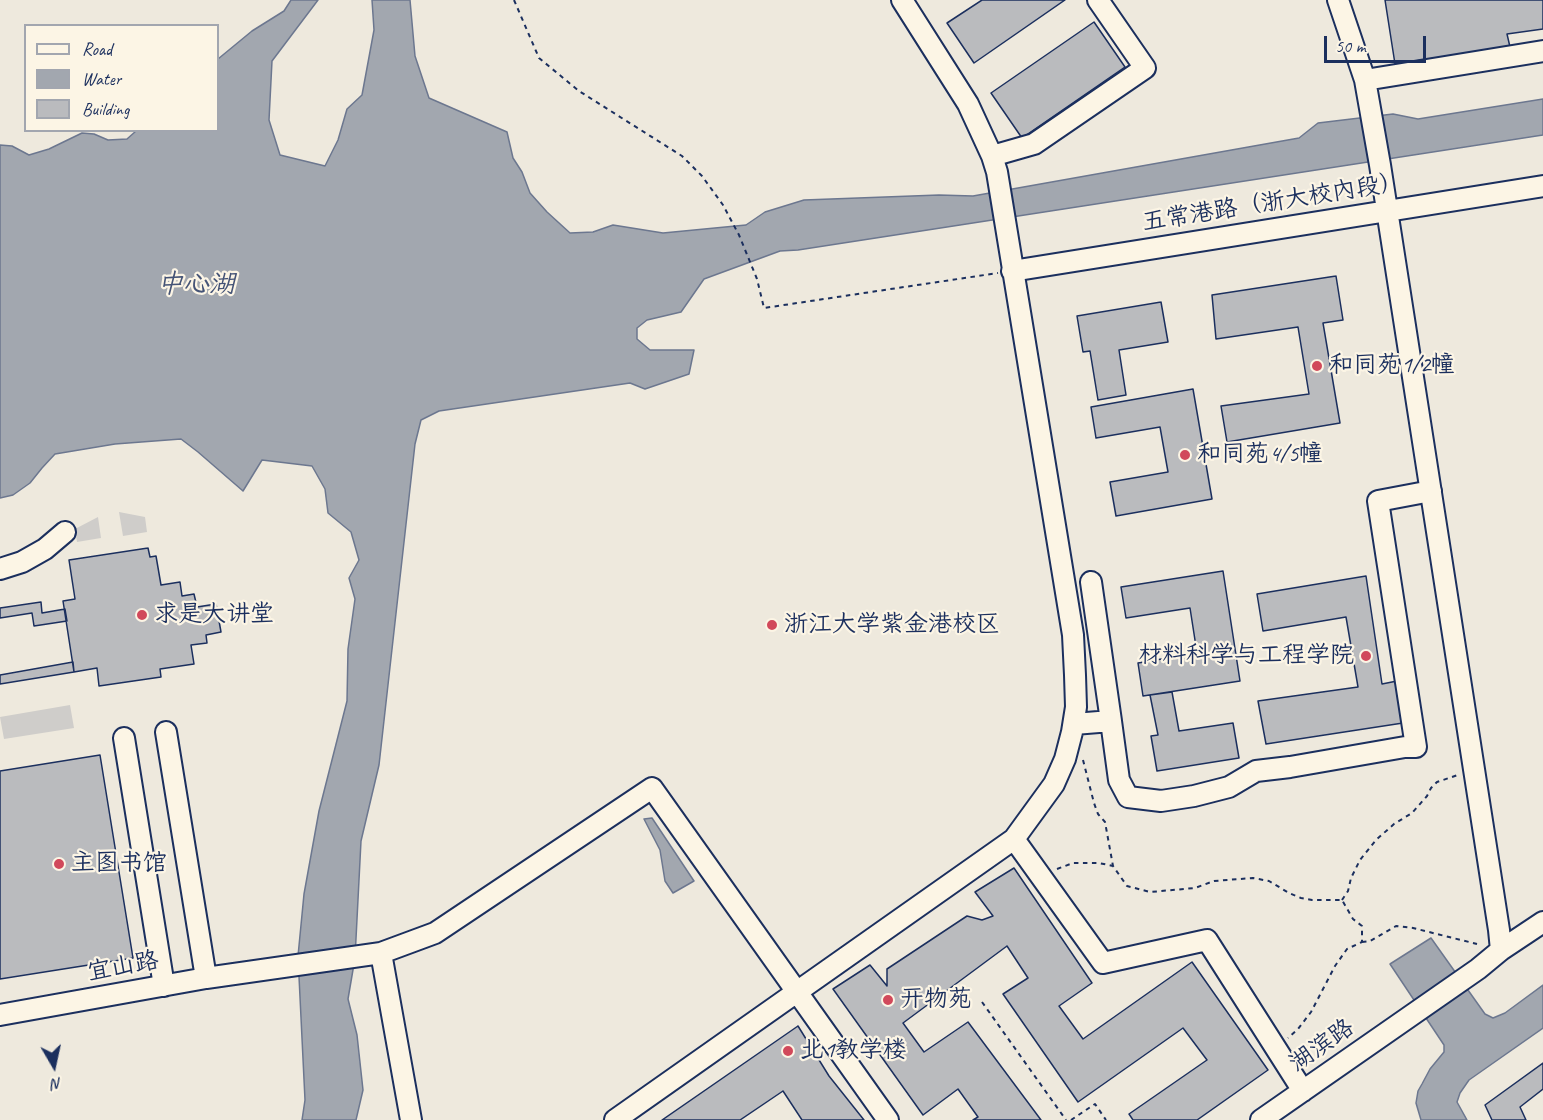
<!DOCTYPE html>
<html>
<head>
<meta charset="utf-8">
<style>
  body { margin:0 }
  #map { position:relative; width:1543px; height:1120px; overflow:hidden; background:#eee9dd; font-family:Caveat,sans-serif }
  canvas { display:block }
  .legend { position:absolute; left:24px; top:24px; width:195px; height:108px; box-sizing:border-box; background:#fcf5e5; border:2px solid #a2a6af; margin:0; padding:8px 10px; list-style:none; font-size:18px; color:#1b2f5e }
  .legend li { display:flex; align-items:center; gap:12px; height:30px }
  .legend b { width:30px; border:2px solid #a2a6af }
  .north { position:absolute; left:24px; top:1036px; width:60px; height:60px; -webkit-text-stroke:4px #fcf5e5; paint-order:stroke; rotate:171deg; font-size:16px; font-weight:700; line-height:24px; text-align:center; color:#1b2f5e }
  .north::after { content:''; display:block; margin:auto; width:21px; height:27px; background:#1b2f5e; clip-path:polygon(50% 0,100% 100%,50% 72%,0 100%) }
  .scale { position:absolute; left:1324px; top:36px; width:102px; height:27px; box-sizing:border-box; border:3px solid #1b2f5e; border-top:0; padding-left:8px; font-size:18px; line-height:21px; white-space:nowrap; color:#1b2f5e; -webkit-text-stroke:4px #fcf5e5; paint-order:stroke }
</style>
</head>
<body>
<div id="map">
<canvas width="1543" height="1120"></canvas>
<ul class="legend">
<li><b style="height:8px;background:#fcf5e5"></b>Road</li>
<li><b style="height:16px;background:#a2a7af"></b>Water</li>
<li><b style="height:16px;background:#babbbe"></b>Building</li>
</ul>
<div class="north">N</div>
<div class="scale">50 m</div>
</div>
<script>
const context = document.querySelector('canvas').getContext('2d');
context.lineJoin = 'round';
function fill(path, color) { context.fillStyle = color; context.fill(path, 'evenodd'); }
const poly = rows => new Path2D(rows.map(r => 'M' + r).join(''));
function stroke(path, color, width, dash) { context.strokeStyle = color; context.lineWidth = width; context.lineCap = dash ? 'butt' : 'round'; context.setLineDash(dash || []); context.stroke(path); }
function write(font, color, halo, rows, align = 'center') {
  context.font = font + ' Caveat,"LXGW WenKai TC",sans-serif'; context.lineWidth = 4.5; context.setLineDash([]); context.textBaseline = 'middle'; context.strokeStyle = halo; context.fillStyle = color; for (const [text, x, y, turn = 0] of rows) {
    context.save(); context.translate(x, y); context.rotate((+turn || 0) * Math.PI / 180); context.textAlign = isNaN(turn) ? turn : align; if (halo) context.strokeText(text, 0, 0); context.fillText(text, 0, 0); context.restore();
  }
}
const green = poly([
  [119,512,145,517,147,532,123,536],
  [98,517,101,538,77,542,75,529],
  [70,705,74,728,4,739,0,717]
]);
const water = poly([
  [291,0,318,0,272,61,269,120,280,155,325,166,338,140,347,109,362,95,374,30,372,0,410,0,415,56,429,98,507,132,513,158,522,172,530,193,547,212,570,233,593,232,613,225,663,233,746,225,765,212,804,200,939,195,973,196,1299,138,1318,123,1393,114,1418,119,1543,99,1543,135,798,250,780,251,704,279,681,312,647,320,637,328,637,339,650,350,694,350,689,374,645,389,630,383,439,411,421,420,415,444,379,765,361,841,355,958,348,999,357,1035,363,1090,356,1120,302,1120,305,1100,298,956,304,894,319,811,347,701,348,649,355,599,349,578,359,560,351,532,328,513,325,489,312,466,262,460,243,491,198,452,181,439,115,444,55,454,42,468,30,483,13,495,0,498,0,145,12,146,29,155,49,149,82,133,94,134,108,140,127,139,136,131,218,130,218,59,252,31,284,11,291,0],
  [652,818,694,881,673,893,665,881,660,850,644,819,652,818],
  [1431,938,1485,1014,1493,1018,1505,1013,1543,985,1543,1028,1469,1080,1460,1093,1457,1102,1467,1120,1421,1120,1416,1103,1418,1091,1422,1084,1430,1069,1444,1052,1444,1045,1390,964,1431,938]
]);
const building = poly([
  [982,0,1065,0,974,63,947,23,982,0],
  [1385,0,1543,0,1543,29,1507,34,1510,47,1395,64,1385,0],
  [1094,22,1125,67,1022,138,991,93,1094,22],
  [1336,276,1343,320,1323,323,1340,423,1227,442,1221,406,1309,394,1298,327,1216,339,1212,295,1336,276],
  [1161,302,1168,342,1119,350,1126,395,1098,400,1090,351,1083,352,1077,316,1161,302],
  [1193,389,1212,499,1116,516,1110,482,1168,472,1160,427,1096,438,1091,407,1193,389],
  [148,548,150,557,156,556,161,585,180,582,182,596,194,594,197,607,216,604,221,632,206,635,207,643,191,645,194,664,160,669,161,677,99,686,97,668,74,672,63,601,75,599,69,560,148,548],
  [1223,571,1240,681,1143,696,1138,663,1197,653,1190,608,1126,618,1121,587,1223,571],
  [1366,576,1382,684,1397,681,1403,723,1266,744,1258,701,1358,687,1346,617,1263,631,1257,594,1366,576],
  [41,602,42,613,65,609,67,621,34,626,32,613,0,618,0,608,41,602],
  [73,662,74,672,0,684,0,675,73,662],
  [1172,692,1179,731,1233,723,1239,758,1157,771,1151,736,1158,735,1150,695,1172,692],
  [100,755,133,958,0,979,0,771,100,755],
  [1014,868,1092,983,1059,1006,1083,1039,1192,962,1268,1070,1197,1120,1133,1120,1129,1114,1207,1060,1183,1028,1078,1102,1003,994,1028,978,1007,946,903,1023,924,1052,968,1022,1041,1120,973,1120,978,1117,958,1089,923,1115,833,989,870,965,887,986,887,969,967,916,982,920,993,916,975,892,1014,868],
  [798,1026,829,1076,864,1120,802,1120,783,1091,740,1120,662,1120,798,1026],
  [1543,1063,1543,1089,1520,1107,1526,1120,1492,1120,1485,1105,1543,1063]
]);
const path = poly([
  [514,0,539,58,579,91,682,156,702,176,723,205,739,235,757,279,764,308,998,273],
  [1083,760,1094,803,1098,814,1105,822,1113,866],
  [1057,869,1073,863,1099,863,1113,866,1127,886,1150,892,1195,888,1214,881,1253,878,1269,881,1289,893,1301,898,1312,900,1342,900,1353,919,1362,926,1362,942,1347,949,1335,966,1311,1012,1298,1029,1288,1038],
  [1342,900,1348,891,1351,878,1360,860,1376,840,1394,824,1412,813,1427,796,1431,788,1437,782,1458,775],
  [1362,942,1370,941,1396,926,1413,928,1477,944],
  [982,1002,1066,1120],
  [1071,1120,1095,1104,1106,1120]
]);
const minor = poly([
  [1338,0,1365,80,1380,165,1499,930,1501,950],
  [1365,80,1543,51],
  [992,156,1034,144,1145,68,1098,0],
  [1012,271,1543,186],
  [0,569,22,562,45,549,65,532],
  [1091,582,1111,721],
  [1074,724,1111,721,1119,780,1128,797,1161,801,1194,796,1229,787,1256,771,1290,767,1405,747,1416,747,1378,501,1431,491],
  [166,732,206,978],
  [124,738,164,986],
  [1014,839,1103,963,1207,940,1303,1091],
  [381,953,411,1120],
  [0,1015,206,978,381,953,435,933,652,788,888,1120],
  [615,1120,1014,839,1054,784,1065,759,1072,732,1076,707,1075,675,1073,635,997,172,992,156,968,104,902,0],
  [1261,1120,1478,969,1501,950,1543,922]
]);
const markers = [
  [1317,366,6,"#d1495b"],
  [1185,455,6,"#d1495b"],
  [142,615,6,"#d1495b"],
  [772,625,6,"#d1495b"],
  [1366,656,6,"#d1495b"],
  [59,864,6,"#d1495b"],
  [888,1000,6,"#d1495b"],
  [788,1051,6,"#d1495b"]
];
const streetNames = [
  ["五常港路（浙大校内段）",1273,203,-9],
  ["宜山路",123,967,-10],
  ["湖滨路",1322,1046,-35]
];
const poiNames = [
  ["和同苑1/2幢",1329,366],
  ["和同苑4/5幢",1197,455],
  ["求是大讲堂",154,615],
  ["浙江大学紫金港校区",784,625],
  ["材料科学与工程学院",1354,656,"right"],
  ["主图书馆",71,864],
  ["开物苑",900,1000],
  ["北1教学楼",800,1051]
];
const waterNames = [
  ["中心湖",196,285]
];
fill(green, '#cfcdca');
fill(water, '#a2a7af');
stroke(water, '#6c778f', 1.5);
fill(building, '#babbbe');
stroke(building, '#1b2f5e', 1.5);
stroke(minor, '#1b2f5e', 24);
stroke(path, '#1b2f5e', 2, [4.5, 4.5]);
stroke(minor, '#fcf5e5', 20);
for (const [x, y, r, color] of markers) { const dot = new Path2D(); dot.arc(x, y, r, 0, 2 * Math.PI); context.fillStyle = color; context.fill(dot); stroke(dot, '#fcf5e5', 2); }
write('24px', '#1b2f5e', '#fcf5e5', streetNames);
write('24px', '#1b2f5e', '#fcf5e5', poiNames, 'left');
write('italic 26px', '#445376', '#fcf5e5', waterNames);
</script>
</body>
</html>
